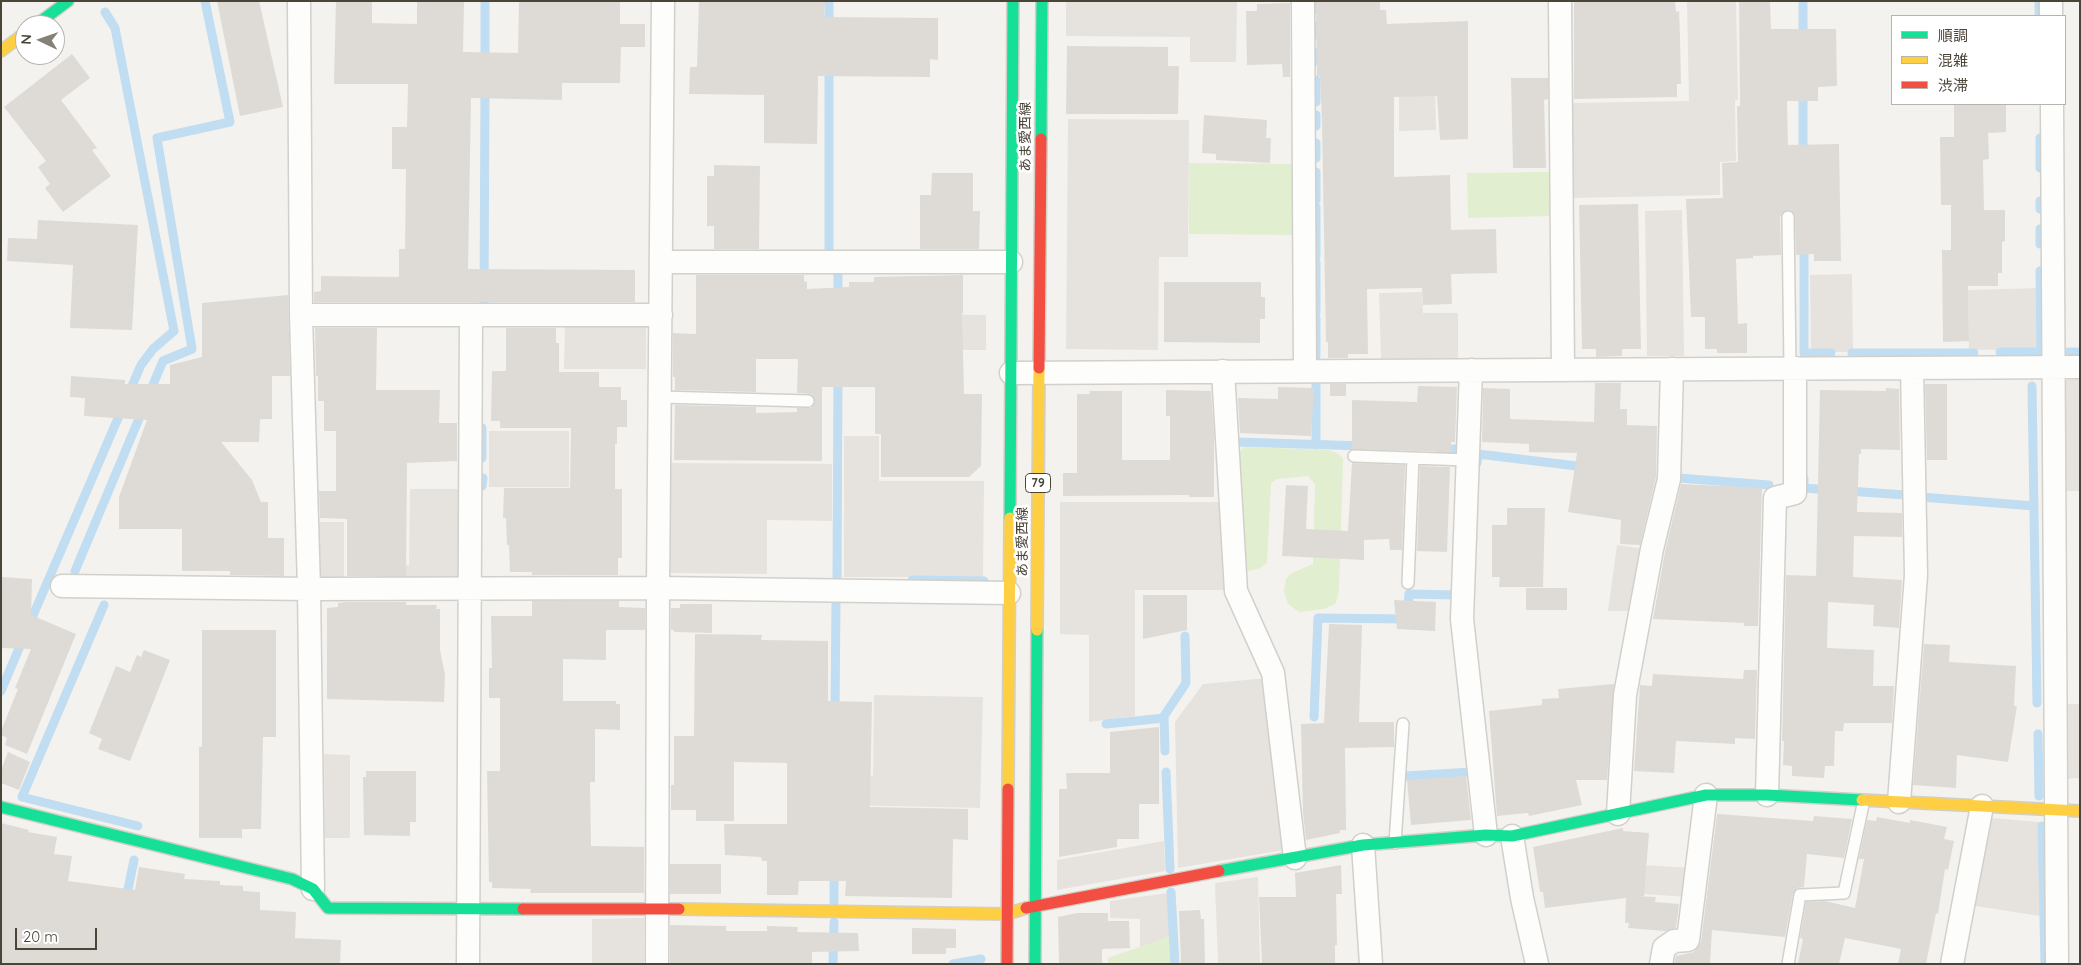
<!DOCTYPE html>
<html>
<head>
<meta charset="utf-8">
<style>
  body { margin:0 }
  #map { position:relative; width:2081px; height:965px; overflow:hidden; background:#f4f2ee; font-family:Quicksand,"Noto Sans JP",sans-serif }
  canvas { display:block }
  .frame { position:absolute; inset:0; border:2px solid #4b4439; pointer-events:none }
  .legend { position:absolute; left:1891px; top:15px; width:175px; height:90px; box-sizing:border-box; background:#fff; border:1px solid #b7b4b0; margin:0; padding:6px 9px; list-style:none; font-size:15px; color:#4b4439 }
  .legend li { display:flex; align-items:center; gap:10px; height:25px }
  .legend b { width:25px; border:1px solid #b7b4b0 }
  .north { position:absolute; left:15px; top:15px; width:50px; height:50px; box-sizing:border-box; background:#fff; border:1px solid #b7b4b0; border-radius:50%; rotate:273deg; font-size:14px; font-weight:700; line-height:20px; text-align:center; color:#4b4439 }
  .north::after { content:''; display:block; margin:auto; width:18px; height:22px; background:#868178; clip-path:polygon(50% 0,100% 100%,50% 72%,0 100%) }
  .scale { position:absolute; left:15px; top:928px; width:82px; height:22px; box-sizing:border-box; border:2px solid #4b4439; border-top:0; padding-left:6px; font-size:15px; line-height:18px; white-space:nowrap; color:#4b4439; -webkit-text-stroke:4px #fff; paint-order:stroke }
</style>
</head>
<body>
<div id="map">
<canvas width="2081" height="965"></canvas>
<div class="frame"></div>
<ul class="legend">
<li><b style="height:6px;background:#16e098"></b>順調</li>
<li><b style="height:6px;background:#ffcf43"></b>混雑</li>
<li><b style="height:6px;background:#f24e42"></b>渋滞</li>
</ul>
<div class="north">N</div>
<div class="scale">20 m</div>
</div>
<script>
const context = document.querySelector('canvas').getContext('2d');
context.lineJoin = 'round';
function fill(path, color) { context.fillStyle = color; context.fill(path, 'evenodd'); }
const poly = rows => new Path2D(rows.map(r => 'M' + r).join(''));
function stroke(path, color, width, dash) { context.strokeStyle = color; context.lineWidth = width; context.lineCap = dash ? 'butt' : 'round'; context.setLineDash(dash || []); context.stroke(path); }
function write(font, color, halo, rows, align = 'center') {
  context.font = font + ' Quicksand,"Noto Sans JP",sans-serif'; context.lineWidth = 5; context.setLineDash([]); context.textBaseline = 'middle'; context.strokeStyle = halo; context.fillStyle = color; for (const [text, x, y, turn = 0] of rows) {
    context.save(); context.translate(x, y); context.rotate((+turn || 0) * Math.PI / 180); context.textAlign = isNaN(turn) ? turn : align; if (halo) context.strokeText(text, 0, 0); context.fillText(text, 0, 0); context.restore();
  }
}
const green = poly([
  [1189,163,1296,164,1295,235,1189,234],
  [1549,172,1550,216,1468,218,1467,173],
  [1243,447,1329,450,1339,454,1343,459,1339,590,1336,603,1324,609,1299,612,1288,604,1284,591,1286,579,1290,574,1313,564,1315,484,1308,476,1277,479,1271,483,1267,563,1259,569,1248,571,1244,567,1237,457],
  [1171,936,1172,964,1108,964,1108,958]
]);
const parking = poly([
  [1066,1,1237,1,1236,62,1190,62,1190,37,1066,36],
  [1687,1,1736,1,1738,100,1735,101,1736,161,1720,162,1720,195,1572,198,1571,103,1689,101],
  [1435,84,1436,130,1399,131,1399,85],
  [1068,119,1189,120,1188,257,1159,257,1158,350,1066,349],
  [1682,210,1684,356,1647,356,1645,211],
  [1852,274,1853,352,1811,352,1810,275],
  [2038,288,2039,349,1969,350,1968,290],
  [1422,292,1423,313,1458,313,1458,358,1381,359,1379,293],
  [902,314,986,315,986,350,902,350],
  [565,324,646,324,646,369,564,369],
  [2080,379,2080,491,2063,491,2063,383,2067,380],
  [489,431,569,431,569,487,489,487],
  [844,436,879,436,879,481,984,481,983,577,844,577],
  [670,463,832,464,832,521,767,520,767,574,668,573],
  [410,489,462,489,462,579,375,579,376,565,409,565],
  [1060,502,1224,502,1229,590,1135,590,1135,716,1089,722,1089,635,1060,634],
  [318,522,344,522,344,579,322,579,318,575],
  [1617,545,1645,549,1630,611,1608,611],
  [1268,678,1284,850,1178,868,1175,722,1203,684],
  [874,695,983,697,980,808,843,805,844,776,873,776],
  [2063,704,2080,704,2080,778,2064,779],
  [324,754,350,755,350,838,325,838],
  [1991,818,2040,822,2040,916,1969,905],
  [1164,841,1165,871,1057,890,1057,860],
  [1628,864,1691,868,1688,897,1626,893],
  [1258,877,1260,964,1218,964,1215,883],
  [1168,893,1171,936,1140,947,1140,919,1110,918,1110,901],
  [644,918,644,964,592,964,592,919]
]);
const stream = poly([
  [829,1,829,28],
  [1803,1,1803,41],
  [2039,1,2039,14],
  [1316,9,1316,1],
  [105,12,115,28,174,331,153,349,141,365,128,395],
  [1316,35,1316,26],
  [1316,52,1316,61],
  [485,63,485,1],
  [829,64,829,251],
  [1803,89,1803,156],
  [1316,102,1316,80],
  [1316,126,1316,115],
  [2040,138,2040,168],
  [1316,143,1316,158],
  [1316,172,1316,200],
  [2040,201,2040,209],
  [1316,207,1316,256],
  [1804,244,1804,353,1831,353],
  [2040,244,2040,229],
  [1316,262,1316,312],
  [838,299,838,270],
  [484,304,485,86],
  [2000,352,2041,352,2040,271],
  [2068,352,2080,352],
  [1852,353,1974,353],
  [1316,356,1316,318],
  [2032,386,2037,703],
  [149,394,163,361,192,349,157,138,230,122,205,1],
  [1237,442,1364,446],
  [1316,445,1316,383],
  [1439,449,1457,449],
  [482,458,482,428],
  [1477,463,1478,454,1585,467],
  [1678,478,1769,485],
  [1804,479,1804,488,1830,490],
  [482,486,483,478],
  [1848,491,1905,495],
  [1921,497,2034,506],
  [75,571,143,409],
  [837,580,838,375],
  [912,580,984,581],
  [104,605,22,797,138,826],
  [28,627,122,409],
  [1,691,23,639],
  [835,712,836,602],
  [1314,717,1318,618,1407,619,1409,594,1456,595],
  [1106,724,1164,718],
  [2038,734,2039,796],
  [1165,751,1164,716,1186,683,1185,636],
  [1166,772,1170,869],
  [1405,776,1472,772],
  [2042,826,2045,964],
  [1171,892,1175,964],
  [126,899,134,860],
  [834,903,834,870],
  [833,964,834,922],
  [953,964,981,959]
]);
const building = poly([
  [217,1,259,1,283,107,240,116],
  [336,1,372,1,372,23,417,24,417,1,464,1,463,52,518,53,519,1,620,1,620,24,645,24,645,47,621,47,620,83,562,83,562,100,471,98,468,269,635,270,635,302,314,302,314,292,321,291,321,276,399,277,399,249,405,249,406,169,392,169,392,127,407,127,408,84,334,84],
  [699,1,825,1,824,17,938,18,938,60,930,59,930,77,818,76,817,144,764,143,764,95,689,94,690,67,697,67],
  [1380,1,1380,10,1386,10,1387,24,1468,21,1468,139,1440,140,1437,96,1394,97,1394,177,1450,175,1451,230,1496,229,1497,273,1451,274,1452,304,1423,305,1422,288,1367,289,1368,354,1348,354,1348,358,1328,358,1328,342,1326,342,1322,122,1320,76,1317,76,1316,2],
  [1574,1,1675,1,1676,12,1679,11,1680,36,1681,84,1677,84,1677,97,1574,99],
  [1739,1,1770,1,1771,29,1836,29,1837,86,1818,87,1818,101,1787,101,1788,145,1839,144,1841,261,1814,261,1814,254,1796,255,1795,216,1791,210,1784,211,1780,217,1781,255,1753,256,1753,258,1736,259,1738,324,1747,323,1747,353,1717,353,1717,349,1705,349,1705,317,1691,317,1686,199,1723,198,1722,163,1738,162,1737,106,1740,106],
  [1290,3,1290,77,1283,77,1282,64,1247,65,1246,11,1257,11,1257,4],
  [1067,46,1168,47,1168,66,1179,66,1178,114,1066,114],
  [72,54,90,78,61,100,97,148,92,150,111,176,63,212,45,188,50,184,38,167,46,161,4,107],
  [1511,78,1548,78,1548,99,1544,100,1546,168,1513,168],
  [1954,104,2006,104,2006,132,1988,133,1989,159,1983,160,1984,210,2005,210,2005,241,2002,242,2002,273,1998,273,1998,286,1968,286,1969,341,1943,342,1942,250,1951,250,1951,205,1941,205,1940,137,1954,137],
  [1204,115,1267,120,1266,138,1271,138,1270,163,1216,160,1216,154,1202,153],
  [714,165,760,166,759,249,714,249,714,226,707,226,707,176,714,176],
  [932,173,973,173,973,211,980,211,979,249,920,249,920,195,931,195],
  [1638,204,1641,349,1622,349,1622,356,1596,357,1596,349,1582,349,1579,205],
  [38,220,138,225,132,330,70,328,73,265,7,261,8,238,37,239],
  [696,275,804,275,804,281,807,282,807,289,849,287,849,282,874,282,874,277,963,275,963,313,962,313,964,394,982,394,981,466,969,477,881,477,881,434,875,434,875,387,822,387,822,461,674,460,675,405,756,407,756,413,797,412,797,408,811,408,815,402,811,394,797,393,798,359,756,359,756,392,675,390,675,377,673,377,673,333,696,334],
  [1164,282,1261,282,1261,297,1265,297,1265,319,1260,319,1260,343,1164,342],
  [288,295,290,376,272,376,272,419,260,419,259,442,221,442,252,480,261,502,268,502,268,538,284,538,284,576,230,575,230,571,182,571,182,529,119,529,119,497,147,420,84,416,85,398,70,397,71,376,125,380,125,384,170,384,170,365,202,357,202,303],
  [315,328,377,328,376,390,440,390,439,423,457,423,457,461,407,463,406,576,347,576,347,519,320,518,319,491,336,491,336,431,324,431,324,401,318,401,318,376,316,376],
  [506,328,556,328,556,343,559,343,559,372,599,372,599,387,621,387,621,400,627,400,627,427,617,427,617,444,615,444,615,489,622,489,622,558,618,558,618,575,532,575,532,572,510,572,509,545,507,545,506,518,503,518,504,488,570,488,571,428,500,428,500,421,491,421,492,371,506,371],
  [1595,383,1621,383,1620,409,1627,409,1627,425,1657,426,1656,477,1640,545,1620,544,1621,520,1568,512,1577,453,1529,452,1529,444,1482,442,1483,388,1510,389,1510,419,1594,422],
  [1330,384,1346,384,1346,396,1330,396],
  [1925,384,1947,384,1947,460,1927,460],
  [1418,386,1457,387,1455,442,1451,442,1451,452,1352,449,1352,400,1417,402],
  [1278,387,1314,388,1311,436,1240,433,1238,398,1278,399],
  [1886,388,1899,389,1900,450,1861,449,1861,454,1859,454,1857,512,1902,513,1902,537,1854,536,1853,577,1902,580,1899,628,1873,626,1874,605,1828,602,1827,648,1874,650,1873,686,1894,686,1892,723,1844,723,1843,731,1835,731,1834,766,1825,766,1824,778,1792,776,1792,766,1783,765,1784,741,1782,741,1786,575,1816,576,1820,390,1886,391],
  [1166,390,1211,391,1214,433,1214,497,1189,497,1189,495,1063,496,1063,473,1077,473,1077,394,1090,394,1089,391,1122,391,1122,460,1170,460,1170,416,1166,416],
  [1352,463,1405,465,1402,550,1390,550,1389,539,1364,540,1364,560,1282,556,1286,485,1308,486,1306,529,1348,531],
  [1420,466,1450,467,1447,552,1417,551],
  [1681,484,1762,488,1758,626,1744,626,1744,623,1653,619,1665,552],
  [1507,508,1545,508,1543,587,1499,587,1500,577,1492,577,1492,525,1507,525],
  [1,577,32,579,31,615,76,634,27,754,5,745,7,738,1,735,1,731,18,689,15,688,31,649,1,648],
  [1526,588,1567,588,1567,610,1526,610],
  [1143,595,1187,595,1187,630,1143,639],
  [1394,600,1436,602,1435,631,1397,629],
  [532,601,619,601,619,607,645,608,645,630,606,630,606,660,563,659,563,701,616,701,616,704,620,704,620,730,595,729,595,782,590,782,591,846,644,847,644,893,530,893,531,889,492,888,492,882,489,882,487,771,500,771,500,698,489,698,489,668,492,668,491,616,532,616],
  [347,602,406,602,406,605,437,605,436,609,440,609,440,650,445,675,444,702,327,699,327,608,338,607,338,603],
  [680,604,712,604,712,633,674,632,674,630,671,630,671,608,680,608],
  [1329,624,1362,625,1359,722,1394,722,1394,747,1345,748,1346,830,1340,830,1340,833,1306,840,1303,813,1301,724,1324,723],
  [202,630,276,630,276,737,263,737,261,829,242,829,242,838,199,838,199,747,202,747],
  [695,634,762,635,761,640,828,641,828,701,872,702,870,807,968,809,968,840,953,839,952,898,845,896,846,881,799,881,798,895,767,895,767,861,762,861,761,857,725,855,724,824,787,824,787,763,734,762,734,821,696,821,696,810,671,810,671,785,674,785,674,736,694,736],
  [1924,644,1950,645,1949,662,2016,666,2014,706,2017,706,2008,762,1957,755,1956,788,1913,785],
  [144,650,170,660,130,761,98,749,102,739,89,733,116,666,130,672,137,655,141,657],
  [1744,670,1757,670,1755,739,1735,738,1735,744,1676,741,1674,773,1634,771,1640,685,1652,686,1653,674,1743,679],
  [1614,684,1607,780,1576,780,1582,805,1529,816,1528,813,1497,816,1489,711,1542,705,1542,699,1559,698,1558,689],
  [1159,727,1159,804,1139,804,1139,839,1117,839,1117,847,1059,857,1059,789,1067,789,1066,773,1110,773,1110,732],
  [8,752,30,762,19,790,1,783,1,770],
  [366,771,416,771,416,822,410,822,410,836,364,835,363,777,366,777],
  [1466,776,1471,820,1411,825,1407,780],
  [1717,814,1813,821,1814,816,1852,819,1844,858,1807,854,1804,887,1797,888,1793,893,1785,937,1712,930,1710,964,1674,964,1676,956,1694,952,1701,942],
  [1877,817,1910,823,1910,820,1947,827,1944,839,1954,841,1948,870,1945,869,1938,914,1936,913,1926,964,1898,964,1901,949,1845,938,1839,964,1798,964,1803,939,1800,938,1806,902,1825,901,1855,908,1864,859,1859,859,1867,820,1876,821],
  [1,823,29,830,28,832,57,837,54,854,72,856,68,881,135,890,139,867,185,874,184,879,220,881,220,885,243,886,243,891,260,892,260,910,296,912,295,938,341,940,340,964,1,964],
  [1623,828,1623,831,1649,833,1644,896,1638,896,1656,897,1655,902,1679,904,1676,928,1666,931,1628,928,1629,923,1625,923,1626,898,1545,908,1543,892,1540,892,1533,847],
  [670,864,721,864,721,894,670,894],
  [1341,865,1342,894,1336,894,1337,945,1335,945,1335,964,1262,964,1259,897,1296,897,1295,873],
  [1200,910,1201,919,1204,919,1205,964,1181,964,1179,911],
  [1077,913,1108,913,1108,921,1129,921,1130,948,1102,949,1102,964,1059,964,1058,917],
  [670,925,726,926,726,931,767,931,767,926,798,927,797,932,858,933,859,951,812,952,812,964,670,964],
  [912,928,956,929,956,948,946,948,946,954,912,954]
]);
const lane = poly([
  [1788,217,1790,368],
  [660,397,808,401],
  [1354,456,1467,460],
  [1408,583,1413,458],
  [1395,843,1403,724],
  [1788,964,1800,895,1844,893,1864,800]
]);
const street = poly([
  [299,1,301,315,309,589,313,889],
  [1303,1,1305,371],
  [1560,1,1563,370],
  [2051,1,2051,16],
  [2052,104,2057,964],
  [661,262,1011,262],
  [301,315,661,315],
  [1471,370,1462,619,1486,835],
  [1223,371,1236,591,1273,673,1295,858],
  [1011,373,2080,367],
  [62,586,309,589,658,588,1009,593],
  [1767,795,1775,498,1795,493,1795,368],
  [1899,802,1916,575,1912,368],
  [1618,814,1625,695,1652,549,1669,479,1672,369],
  [1512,836,1522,898,1537,964],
  [1363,845,1371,964],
  [468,964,471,315],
  [657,964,658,588,663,1],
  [1661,964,1664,948,1674,941,1688,940,1706,795],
  [1952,964,1982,806]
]);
const fast = poly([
  [36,25,68,1],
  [1041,139,1042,1],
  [1010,518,1013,1],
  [1,807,292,879,313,889,328,908,523,909],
  [1219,871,1363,845,1486,835,1512,836,1706,795,1767,795,1862,800],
  [1035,964,1037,630]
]);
const slow = poly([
  [1,51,25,33],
  [1037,630,1039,368],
  [1008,789,1010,518],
  [1862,800,2080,811],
  [679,909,1007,914,1026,908]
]);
const jam = poly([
  [1039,368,1041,139],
  [1026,908,1219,871],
  [523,909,679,909],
  [1007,964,1008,789]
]);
const shields = [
  [1038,483,25]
];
const shieldNames = [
  ["79",1038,483]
];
const streetNames = [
  ["あま愛西線",1026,137,-90],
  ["あま愛西線",1023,542,-90]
];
fill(green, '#e1eecf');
fill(parking, '#e6e3df');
stroke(stream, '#c0ddf1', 9);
fill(building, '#dedbd6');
stroke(lane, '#d2d0cb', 14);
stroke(street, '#d2d0cb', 25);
stroke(fast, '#d3cfc5', 14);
stroke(slow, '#d3cfc5', 14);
stroke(jam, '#d3cfc5', 14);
stroke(lane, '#fdfdfc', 11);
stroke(street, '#fdfdfc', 22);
stroke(fast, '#16e098', 11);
stroke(slow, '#ffcf43', 11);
stroke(jam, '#f24e42', 11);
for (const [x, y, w] of shields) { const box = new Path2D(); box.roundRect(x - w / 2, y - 9.5, w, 19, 4); context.fillStyle = '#fff'; context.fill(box); stroke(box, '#4b4439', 1); }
write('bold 12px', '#4b4439', null, shieldNames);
write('14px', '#4b4439', '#fff', streetNames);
</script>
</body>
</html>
